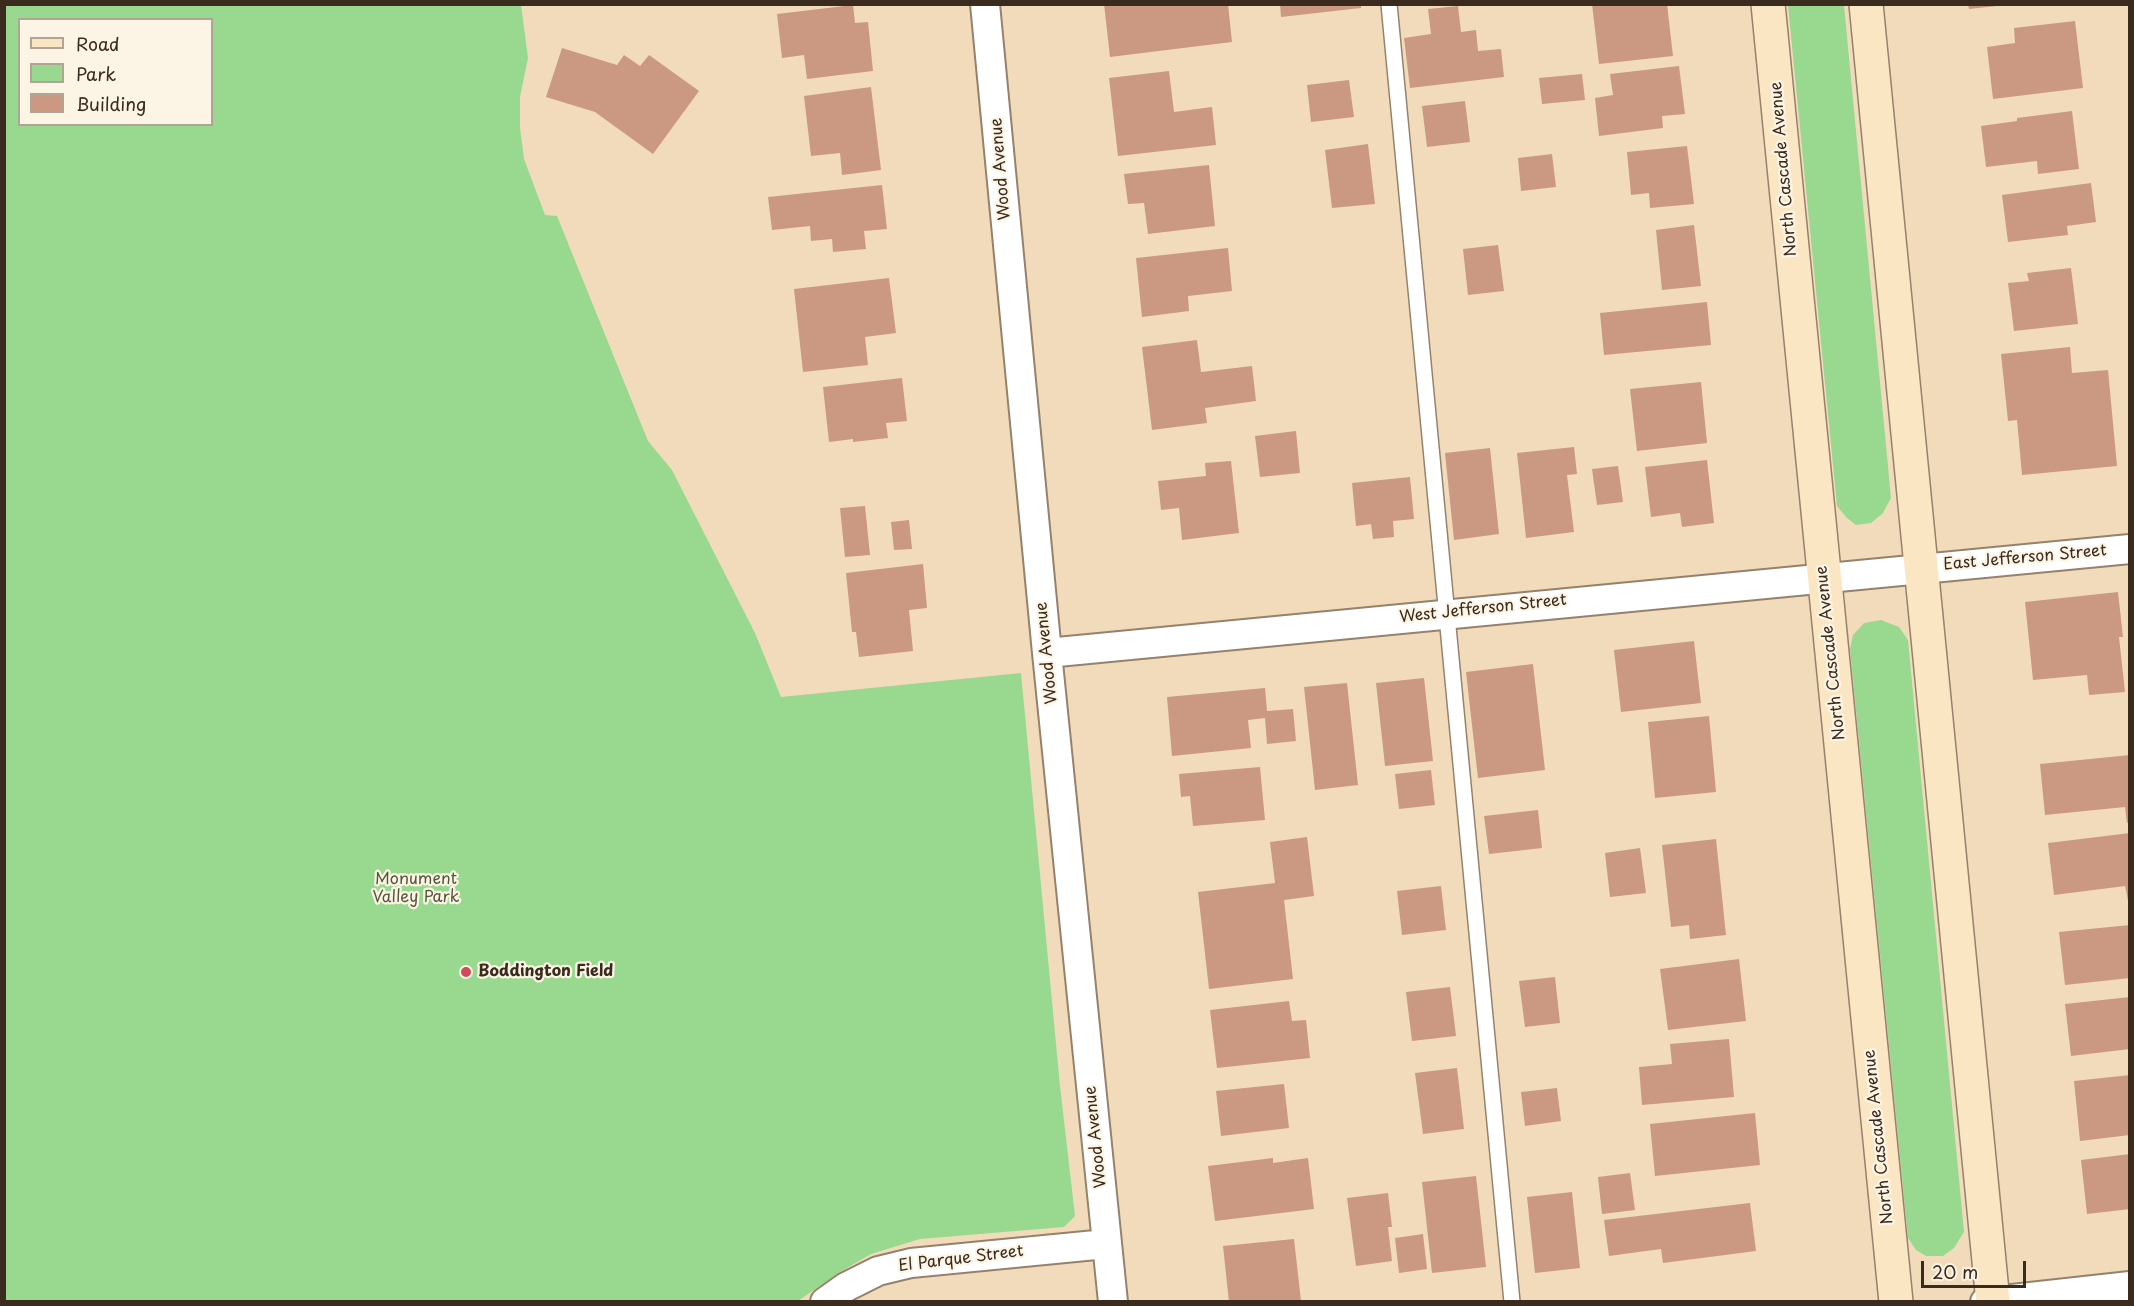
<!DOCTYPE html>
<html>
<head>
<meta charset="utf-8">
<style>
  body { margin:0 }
  #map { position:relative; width:2134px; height:1306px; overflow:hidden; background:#f1dbbb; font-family:"Playpen Sans",sans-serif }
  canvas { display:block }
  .frame { position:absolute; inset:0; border:6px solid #3b2a1e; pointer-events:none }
  .legend { position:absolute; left:18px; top:18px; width:195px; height:108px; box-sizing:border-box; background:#fcf5e5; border:2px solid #afa495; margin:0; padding:8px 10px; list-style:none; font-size:18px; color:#3b2a1e }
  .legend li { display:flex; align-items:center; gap:12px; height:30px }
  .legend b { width:30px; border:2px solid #afa495 }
  .scale { position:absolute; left:1921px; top:1261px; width:105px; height:27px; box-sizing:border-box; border:3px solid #3b2a1e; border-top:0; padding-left:8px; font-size:18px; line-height:21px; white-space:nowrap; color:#3b2a1e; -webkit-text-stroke:4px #fcf5e5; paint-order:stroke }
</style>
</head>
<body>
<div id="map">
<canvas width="2134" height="1306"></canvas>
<div class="frame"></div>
<ul class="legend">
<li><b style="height:8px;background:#fbe6c4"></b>Road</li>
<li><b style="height:16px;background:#99d98f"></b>Park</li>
<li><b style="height:16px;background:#cb9981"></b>Building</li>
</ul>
<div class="scale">20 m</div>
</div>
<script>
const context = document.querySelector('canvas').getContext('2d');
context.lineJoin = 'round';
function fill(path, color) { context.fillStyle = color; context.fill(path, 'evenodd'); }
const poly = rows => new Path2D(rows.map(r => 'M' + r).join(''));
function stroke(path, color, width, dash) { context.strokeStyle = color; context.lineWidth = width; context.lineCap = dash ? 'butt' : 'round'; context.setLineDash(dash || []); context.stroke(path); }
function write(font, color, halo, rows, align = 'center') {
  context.font = font + ' "Playpen Sans",sans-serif'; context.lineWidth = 4.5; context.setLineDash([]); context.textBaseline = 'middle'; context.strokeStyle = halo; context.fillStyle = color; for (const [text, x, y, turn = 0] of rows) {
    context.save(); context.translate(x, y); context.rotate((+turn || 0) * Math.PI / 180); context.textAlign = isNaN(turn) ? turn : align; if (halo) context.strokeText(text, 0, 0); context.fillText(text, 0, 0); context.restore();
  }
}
const green = poly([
  [5,4,521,5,528,58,520,97,520,128,524,159,545,215,557,216,648,441,672,470,755,633,781,697,1021,673,1060,1086,1075,1216,1064,1227,920,1239,871,1254,840,1272,798,1301,5,1301],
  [20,20,212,20,212,124,20,124],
  [1788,5,1844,5,1891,498,1883,513,1871,523,1856,525,1847,518,1837,506],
  [1881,620,1899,627,1908,640,1964,1232,1954,1248,1943,1256,1926,1256,1916,1250,1908,1238,1850,649,1853,635,1864,623]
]);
const building = poly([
  [1104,4,1228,4,1232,42,1110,57],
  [1280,4,1361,4,1361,8,1281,17],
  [1592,4,1667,4,1673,56,1599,64],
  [1968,4,1997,4,1997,6,1969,9],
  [853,5,855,23,868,22,873,71,807,79,804,55,782,58,777,14],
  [1458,6,1461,32,1476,30,1478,51,1501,49,1504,77,1410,88,1404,38,1431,34,1428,9],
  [2075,21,2083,88,1993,99,1987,47,2015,43,2014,28],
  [562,48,617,65,624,55,640,66,649,55,699,91,653,154,595,112,546,97],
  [1679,66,1685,114,1662,116,1663,128,1599,136,1595,98,1613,95,1610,74],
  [1169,71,1174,112,1212,107,1216,145,1118,156,1109,78],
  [1582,74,1585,100,1542,104,1539,78],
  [1349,80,1354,117,1311,122,1307,85],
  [871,87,881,170,842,175,840,153,811,156,804,96],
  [1465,101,1470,142,1427,147,1422,106],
  [2072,111,2079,169,2038,174,2037,161,1986,167,1981,126,2017,121,2017,118],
  [1368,144,1375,204,1332,208,1325,150],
  [1687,146,1694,204,1650,208,1649,193,1631,195,1627,152],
  [1552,154,1556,187,1521,191,1518,158],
  [1209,165,1215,226,1148,234,1144,203,1128,204,1124,174],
  [2091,183,2096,222,2067,226,2068,235,2008,242,2002,195],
  [882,185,887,229,864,231,866,249,833,252,832,239,811,241,810,226,772,230,768,197],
  [1694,225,1701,286,1662,290,1656,230],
  [1498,245,1504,291,1468,295,1463,249],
  [1228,248,1232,291,1188,296,1189,311,1142,317,1136,258],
  [2071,268,2078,324,2014,331,2008,283,2029,281,2027,273],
  [889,278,896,333,865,337,868,365,803,372,794,289],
  [1707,302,1711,345,1604,355,1600,313],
  [1197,340,1201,372,1252,366,1256,401,1205,408,1207,423,1152,430,1142,347],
  [2070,347,2072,373,2108,370,2117,466,2022,475,2017,420,2008,421,2001,354],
  [902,378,907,421,886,423,888,438,853,442,853,439,829,442,823,387],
  [1701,382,1707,443,1637,451,1630,389],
  [1296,431,1300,473,1260,477,1255,436],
  [1574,447,1577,474,1567,475,1574,532,1526,538,1517,453],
  [1490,448,1499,534,1454,540,1445,453],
  [1707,460,1714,523,1682,527,1680,513,1651,517,1645,467],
  [1231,461,1239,533,1182,540,1179,508,1161,510,1158,481,1206,476,1205,463],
  [1618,466,1623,502,1597,505,1592,469],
  [1410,477,1414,519,1393,521,1394,537,1373,539,1371,524,1356,526,1352,483],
  [865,506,870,555,845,557,840,508],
  [909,520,912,549,894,550,891,522],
  [923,564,927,608,909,610,913,651,859,657,856,632,852,632,846,573],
  [2118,592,2123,637,2119,637,2125,692,2089,695,2087,675,2033,680,2025,602],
  [1694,641,1701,703,1621,712,1614,650],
  [1533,664,1545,770,1478,778,1466,672],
  [1424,678,1433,761,1385,766,1376,683],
  [1347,683,1358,785,1315,790,1304,687],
  [1265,688,1267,711,1293,709,1296,741,1267,744,1265,718,1248,720,1251,748,1172,756,1167,697],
  [1709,716,1716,792,1655,798,1648,722],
  [2130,755,2130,822,2127,823,2125,807,2045,815,2040,764],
  [1260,767,1265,820,1193,826,1190,796,1181,797,1179,774],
  [1431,770,1435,805,1399,809,1395,774],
  [1538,810,1542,848,1489,854,1484,816],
  [2130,833,2130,910,2125,886,2054,895,2048,843],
  [1307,837,1314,896,1284,900,1293,979,1209,989,1198,892,1275,883,1270,842],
  [1716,839,1726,935,1690,939,1689,925,1671,927,1662,845],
  [1640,848,1646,893,1610,897,1605,853],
  [1441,886,1446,930,1402,935,1397,891],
  [2130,925,2130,978,2065,985,2059,932],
  [1739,959,1746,1021,1668,1030,1660,969],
  [1555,977,1560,1023,1525,1027,1519,981],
  [1450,987,1456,1036,1412,1041,1406,992],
  [2130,997,2130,1049,2071,1056,2065,1004],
  [1289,1001,1292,1021,1306,1020,1310,1058,1217,1068,1210,1010],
  [1729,1039,1734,1097,1642,1105,1639,1067,1672,1064,1670,1044],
  [1457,1068,1464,1129,1423,1134,1415,1073],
  [2130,1075,2130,1135,2080,1141,2074,1081],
  [1284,1084,1289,1128,1221,1136,1216,1091],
  [1557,1088,1561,1121,1525,1126,1521,1092],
  [1755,1113,1760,1165,1655,1176,1650,1124],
  [2130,1154,2130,1209,2087,1214,2081,1160],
  [1273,1158,1273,1163,1308,1158,1314,1209,1215,1221,1208,1166],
  [1630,1173,1635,1210,1602,1214,1598,1177],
  [1476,1176,1486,1267,1432,1273,1422,1182],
  [1572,1192,1580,1268,1535,1273,1527,1197],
  [1388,1193,1392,1227,1388,1227,1392,1261,1356,1266,1347,1198],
  [1750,1203,1756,1251,1663,1263,1661,1249,1609,1256,1604,1220],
  [1423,1234,1427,1269,1399,1273,1395,1238],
  [1294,1239,1301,1301,1229,1302,1223,1246]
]);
const service = poly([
  [1389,4,1512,1302]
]);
const minor = poly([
  [985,4,1047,653,1113,1302],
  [1047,653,2130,549],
  [825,1302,846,1287,878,1271,911,1263,1106,1244],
  [1985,1302,2130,1286]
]);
const secondary = poly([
  [1768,4,1896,1302],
  [1866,4,1993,1302]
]);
const markers = [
  [466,972,6,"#d1495b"]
];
const streetNames = [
  ["Wood Avenue",1001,169,-95],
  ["North Cascade Avenue",1784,169,-95],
  ["East Jefferson Street",2025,558,-5],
  ["West Jefferson Street",1483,609,-6],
  ["Wood Avenue",1047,653,-96],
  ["North Cascade Avenue",1831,653,-96],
  ["Wood Avenue",1096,1137,-96],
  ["North Cascade Avenue",1879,1137,-96],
  ["El Parque Street",961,1259,-7]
];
const parkNames = [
  ["Monument",416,880],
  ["Valley Park",416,898]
];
const poiNames = [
  ["Boddington Field",478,972]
];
fill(green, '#99d98f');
fill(building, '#cb9981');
stroke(service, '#96826c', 18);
stroke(minor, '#96826c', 32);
stroke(secondary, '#96826c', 36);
stroke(service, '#fff', 15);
stroke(minor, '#fff', 28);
stroke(secondary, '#fbe6c4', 33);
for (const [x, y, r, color] of markers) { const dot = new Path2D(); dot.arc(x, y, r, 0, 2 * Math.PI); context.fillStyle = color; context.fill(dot); stroke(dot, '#fcf5e5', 2); }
write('16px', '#3b2a1e', '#fcf5e5', streetNames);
write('16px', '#52563a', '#fcf5e5', parkNames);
write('bold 16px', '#3b2a1e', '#fcf5e5', poiNames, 'left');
</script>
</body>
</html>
